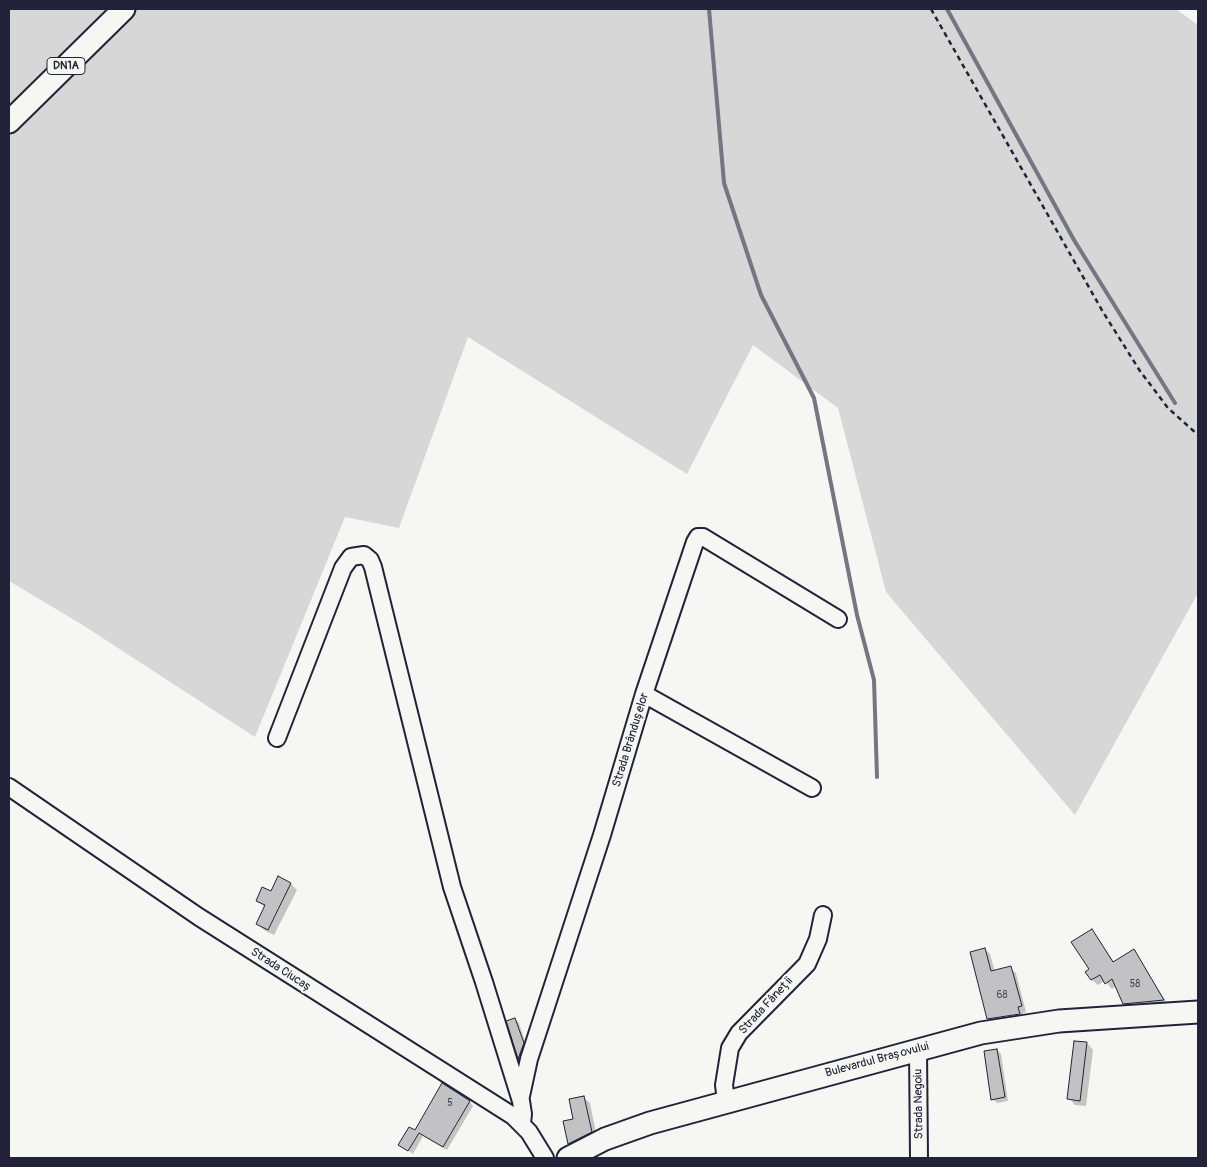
<!DOCTYPE html>
<html>
<head>
<meta charset="utf-8">
<style>
  body { margin:0 }
  #map { position:relative; width:1207px; height:1167px; overflow:hidden; background:#f6f6f2; font-family:Pangolin,sans-serif }
  canvas { display:block }
  .frame { position:absolute; inset:0; border:10px solid #22223b; pointer-events:none }
</style>
</head>
<body>
<div id="map">
<canvas width="1207" height="1167"></canvas>
<div class="frame"></div>
</div>
<script>
const context = document.querySelector('canvas').getContext('2d');
context.lineJoin = 'round';
function fill(path, color) { context.fillStyle = color; context.fill(path, 'evenodd'); }
const poly = rows => new Path2D(rows.map(r => 'M' + r).join(''));
function stroke(path, color, width, dash) { context.strokeStyle = color; context.lineWidth = width; context.lineCap = dash ? 'butt' : 'round'; context.setLineDash(dash || []); context.stroke(path); }
function write(font, color, halo, rows, align = 'center') {
  context.font = font + ' Pangolin,sans-serif'; context.lineWidth = 4; context.setLineDash([]); context.textBaseline = 'middle'; context.strokeStyle = halo; context.fillStyle = color; for (const [text, x, y, turn = 0] of rows) {
    context.save(); context.translate(x, y); context.rotate((+turn || 0) * Math.PI / 180); context.textAlign = isNaN(turn) ? turn : align; if (halo) context.strokeText(text, 0, 0); context.fillText(text, 0, 0); context.restore();
  }
}
const green = poly([
  [9,9,1176,9,1198,25,1198,593,1075,815,886,592,838,408,753,345,687,474,468,337,399,528,345,517,255,737,81,624,9,581]
]);
const shadow = poly([
  [291,884,297,890,274,935,264,930,257,924,266,908,257,901],
  [1092,930,1114,962,1133,951,1169,1006,1130,1010,1124,1004,1116,986,1112,989,1105,981,1098,985,1092,980],
  [985,949,990,954,995,972,1010,968,1016,973,1026,1012,1023,1013,1024,1019,993,1024,988,1019],
  [515,1019,519,1023,527,1048,523,1061,520,1058,508,1021],
  [1087,1043,1093,1050,1086,1106,1075,1105,1069,1098],
  [997,1050,1001,1054,1008,1101,997,1103,993,1099],
  [583,1097,590,1103,597,1138,576,1149,570,1143],
  [470,1102,473,1106,447,1150,423,1136,413,1154,400,1145,415,1132]
]);
const stream = poly([
  [709,9,724,183,761,295,814,398,857,615,874,680,877,777],
  [947,9,1074,240,1175,403]
]);
const building = poly([
  [278,876,291,883,268,930,256,924,265,905,256,901,262,887,271,891,278,876],
  [1092,929,1113,962,1134,949,1164,1000,1123,1004,1112,979,1105,984,1100,975,1091,980,1085,972,1089,969,1071,942,1092,929],
  [985,948,991,971,1011,966,1022,1006,1018,1007,1020,1014,987,1019,970,952,985,948],
  [515,1018,524,1043,518,1059,506,1021,515,1018],
  [1074,1041,1087,1042,1080,1101,1067,1099,1074,1041],
  [997,1049,1005,1097,991,1100,984,1051,997,1049],
  [442,1083,470,1101,443,1147,419,1133,408,1151,398,1145,409,1127,415,1130,442,1083],
  [584,1096,592,1132,568,1144,563,1121,573,1119,569,1099,584,1096]
]);
const path = poly([
  [931,9,1103,312,1140,371,1168,408,1198,435]
]);
const minor = poly([
  [644,694,812,788],
  [277,738,343,568,351,557,364,555,370,560,373,567,452,887,484,982,521,1101,523,1114,522,1123],
  [9,787,199,917,513,1116,529,1132,545,1158],
  [918,1049,919,1158],
  [521,1096,529,1059,602,835,644,694,695,542,698,537,703,537,838,619],
  [726,1101,724,1085,730,1048,739,1033,807,964,818,939,823,915]
]);
const major = poly([
  [9,122,124,9],
  [568,1158,605,1139,650,1123,981,1033,1059,1021,1198,1012]
]);
const numberNames = [
  ["58",1135,984],
  ["68",1002,995],
  ["5",450,1103]
];
const shields = [
  [66,66,38]
];
const shieldNames = [
  ["DN1A",66,66]
];
const streetNames = [
  ["Strada Brândușelor",631,740,-73],
  ["Strada Ciucaș",281,970,33],
  ["Strada Fâneții",766,1006,-47],
  ["Bulevardul Brașovului",877,1060,-15],
  ["Strada Negoiu",919,1104,-91]
];
fill(green, '#d7d7d7');
fill(shadow, '#0003');
stroke(stream, '#757583', 4);
fill(building, '#c2c2c4');
stroke(building, '#22223b', 1);
stroke(minor, '#22223b', 20);
stroke(major, '#22223b', 25);
stroke(path, '#22223b', 2.5, [5, 4]);
stroke(minor, '#f6f6f2', 16);
stroke(major, '#f6f6f2', 21);
write('10px', '#4a4a5d', null, numberNames);
for (const [x, y, w] of shields) { const box = new Path2D(); box.roundRect(x - w / 2, y - 8.5, w, 17, 4); context.fillStyle = '#f6f6f2'; context.fill(box); stroke(box, '#22223b', 1); }
write('bold 11px', '#22223b', null, shieldNames);
write('12px', '#22223b', '#f6f6f2', streetNames);
</script>
</body>
</html>
